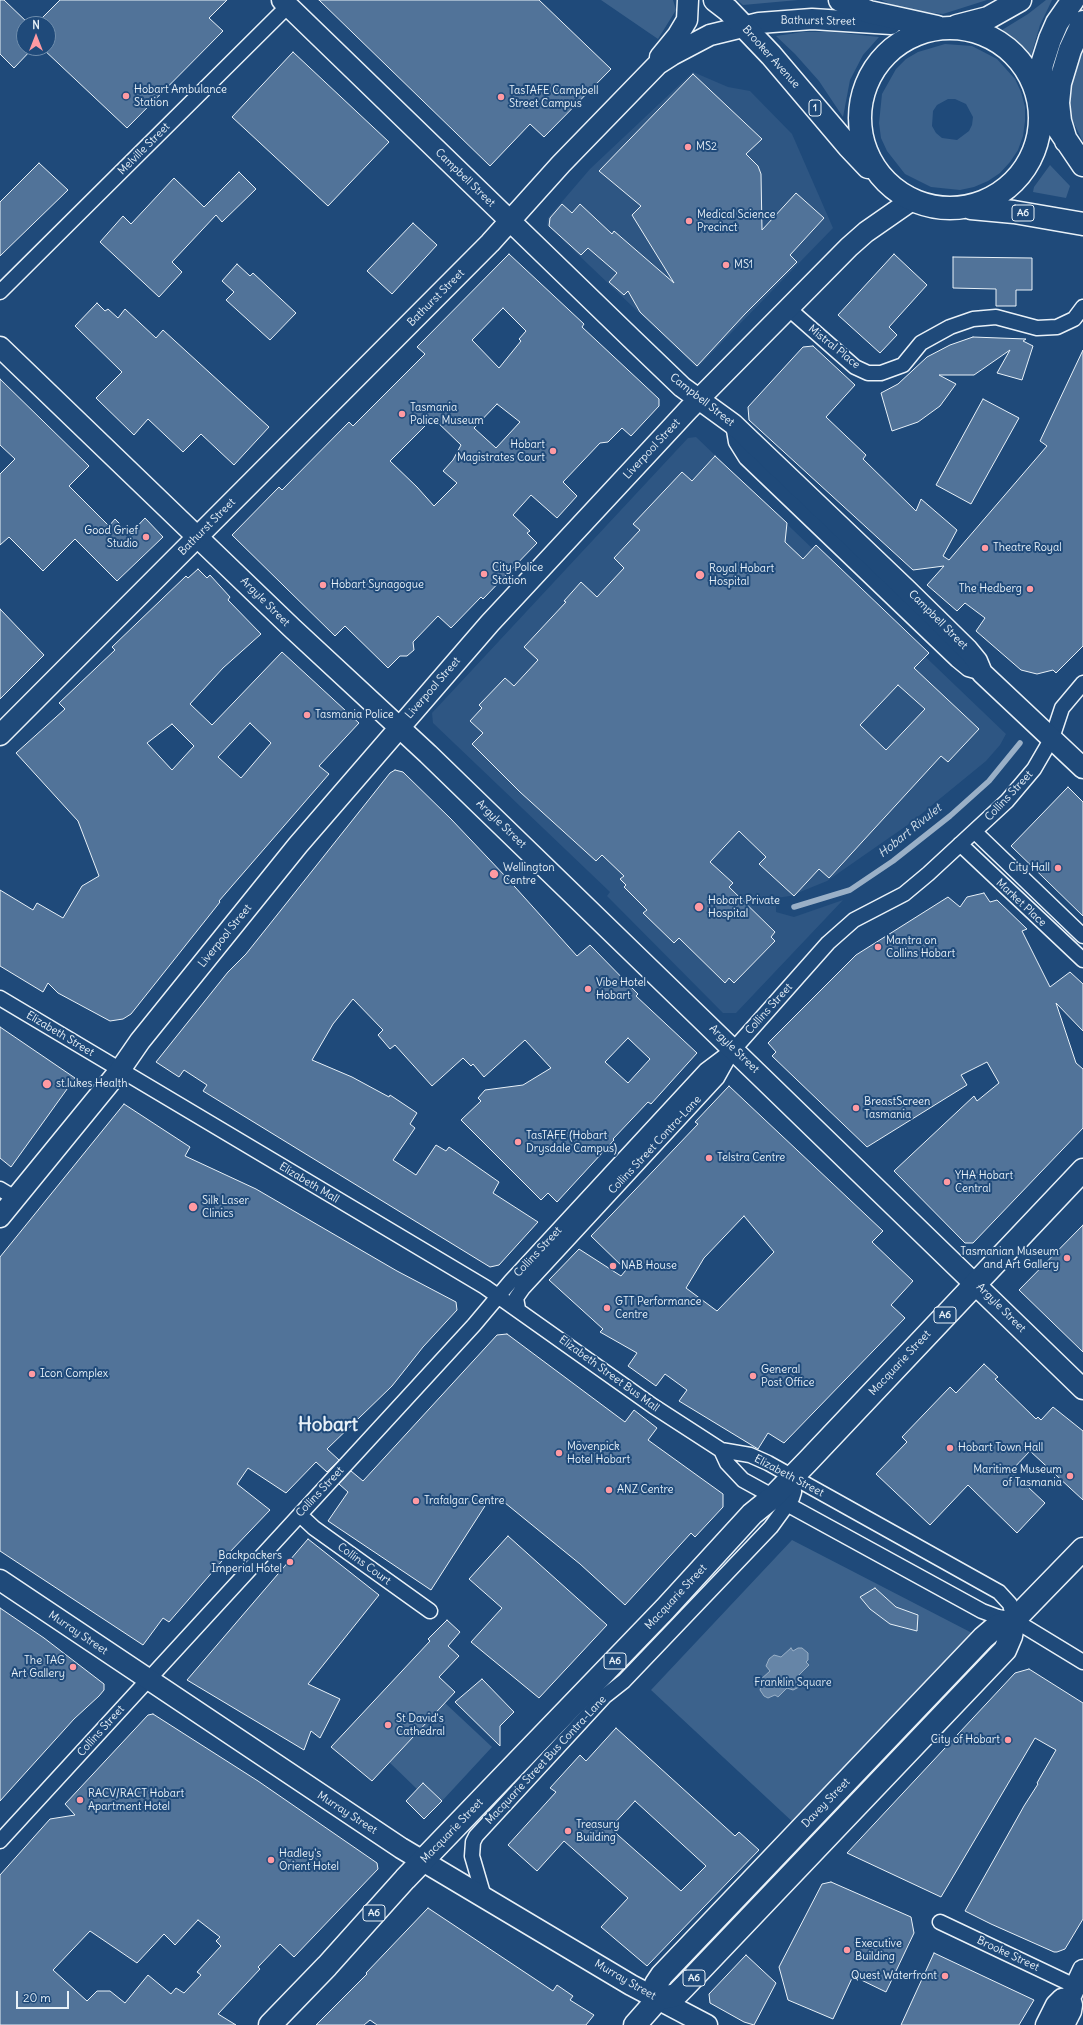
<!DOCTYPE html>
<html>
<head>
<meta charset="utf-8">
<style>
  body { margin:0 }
  #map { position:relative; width:1083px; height:2025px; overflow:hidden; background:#1f4a7a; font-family:Delius,sans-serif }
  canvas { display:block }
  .north { position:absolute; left:16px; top:16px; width:40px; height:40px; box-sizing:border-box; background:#1f4a7a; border:1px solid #6f8dac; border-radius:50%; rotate:0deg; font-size:11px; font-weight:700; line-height:16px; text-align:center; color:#e8f1f8 }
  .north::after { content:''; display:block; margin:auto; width:14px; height:18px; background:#ff9aa2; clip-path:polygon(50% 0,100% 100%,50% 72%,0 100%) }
  .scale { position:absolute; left:16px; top:1991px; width:53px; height:18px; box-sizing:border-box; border:2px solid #e8f1f8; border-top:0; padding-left:5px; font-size:12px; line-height:14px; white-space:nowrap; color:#e8f1f8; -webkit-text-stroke:3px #1f4a7a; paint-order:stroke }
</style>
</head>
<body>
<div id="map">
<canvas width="1083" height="2025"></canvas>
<div class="north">N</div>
<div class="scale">20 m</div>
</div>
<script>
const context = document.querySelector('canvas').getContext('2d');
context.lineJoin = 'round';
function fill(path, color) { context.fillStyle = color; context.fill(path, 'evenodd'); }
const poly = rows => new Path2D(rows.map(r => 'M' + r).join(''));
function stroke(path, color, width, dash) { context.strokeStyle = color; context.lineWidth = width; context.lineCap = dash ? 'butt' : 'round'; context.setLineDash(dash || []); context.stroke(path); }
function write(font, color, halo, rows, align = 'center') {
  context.font = font + ' Delius,sans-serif'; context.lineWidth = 4; context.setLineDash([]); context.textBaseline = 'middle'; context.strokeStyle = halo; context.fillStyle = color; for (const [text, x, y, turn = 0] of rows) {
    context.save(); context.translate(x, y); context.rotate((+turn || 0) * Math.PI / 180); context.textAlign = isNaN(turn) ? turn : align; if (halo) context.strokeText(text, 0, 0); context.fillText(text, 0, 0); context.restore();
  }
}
const built = poly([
  [693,72,728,87,750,91,792,134,833,228,697,368,547,225,548,218,590,169],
  [696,437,1006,734,1000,745,986,761,909,824,827,881,790,896,776,898,776,912,794,917,843,900,736,1013,723,1013,607,896,610,892,433,723,432,713,688,438]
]);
const green = poly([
  [601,0,673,0,676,10,658,39],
  [737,0,798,0,743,5],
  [881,0,987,0,943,14,904,10],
  [1046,0,1052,0,1040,25,1031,56,1002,30,1028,14],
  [803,32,833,32,879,37,863,55,850,80,843,117,819,81,795,54,776,36],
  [1083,40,1083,142,1071,117,1069,96,1070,80],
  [945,44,972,46,997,59,1015,79,1021,92,1025,107,1025,121,1023,136,1018,150,1010,162,1000,173,988,181,974,187,960,190,931,187,905,174,887,151,881,138,879,123,882,94,896,69,906,59,918,52],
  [948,99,955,99,966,104,973,117,972,125,969,131,957,140,942,138,936,133,932,126,933,111,937,105],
  [1050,165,1070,186,1066,198,1033,192,1034,187],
  [792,1540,974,1634,796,1825,651,1690],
  [445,1703,492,1747,442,1801,423,1783,417,1789,389,1762]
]);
const water = poly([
  [791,1648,793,1651,798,1648,802,1648,808,1653,808,1660,806,1662,809,1665,799,1675,802,1681,799,1687,793,1690,787,1688,778,1697,775,1695,768,1698,764,1696,760,1690,762,1682,760,1680,770,1671,766,1666,769,1659,774,1655,781,1657,791,1648]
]);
const stream = poly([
  [794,907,850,890,893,861,950,816,989,781,1020,743]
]);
const building = poly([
  [0,0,4,0,29,24,24,24,24,48,33,48,14,68,0,54,0,0],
  [60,0,227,0,209,18,223,31,127,128,42,48,48,48,48,24,36,24,60,0],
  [319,0,539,0,611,69,544,137,530,124,490,166,319,0],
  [293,52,389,142,328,206,232,117,293,52],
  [693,74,762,139,746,154,758,166,761,174,762,230,796,193,824,218,790,255,797,262,745,314,697,366,640,312,628,291,624,295,609,282,617,273,588,248,581,255,549,226,550,218,562,204,572,213,580,204,612,234,614,231,674,283,632,215,641,206,599,171,693,74],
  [39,163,68,190,0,256,0,202,39,163],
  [239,172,256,189,222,222,216,215,172,262,182,272,159,297,100,242,123,216,131,224,174,178,204,207,239,172],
  [413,223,437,245,392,294,367,271,413,223],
  [509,254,584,324,582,327,659,399,659,406,631,436,622,428,608,442,600,443,563,482,577,496,557,518,531,495,513,515,530,531,527,533,537,543,483,599,481,597,451,628,438,616,413,642,414,650,407,656,400,656,388,668,345,626,335,636,232,535,279,487,282,490,349,422,353,426,425,354,417,347,509,254],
  [503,308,526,331,519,339,521,341,499,368,472,340,503,308],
  [497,404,520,422,496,448,474,428,497,404],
  [433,418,461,445,453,460,443,471,457,483,434,506,417,487,390,461,433,418],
  [894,254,927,285,889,327,897,335,880,353,838,315,894,254],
  [953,257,1032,258,1032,290,1016,290,1016,306,996,306,996,289,953,288,953,257],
  [237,264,250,276,253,273,296,313,270,340,226,300,234,292,222,281,237,264],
  [97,303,105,311,108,309,118,318,125,309,156,338,163,330,269,427,234,465,201,434,183,452,148,419,134,435,96,398,122,372,75,326,97,303],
  [973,337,1026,339,1023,341,1033,346,1022,380,997,373,1010,350,974,375,939,375,956,384,940,406,918,422,892,431,881,393,898,384,927,357,950,345,973,337],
  [813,346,855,385,826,417,866,455,863,459,916,511,921,499,957,530,943,556,949,560,1047,446,1040,441,1083,350,1083,646,1056,673,1053,670,1037,674,1021,670,976,631,985,618,965,603,957,611,927,585,944,566,913,570,749,420,748,407,803,347,813,346],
  [0,379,89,466,69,486,109,526,115,519,130,534,145,518,163,537,117,581,75,539,43,571,9,537,0,545,0,474,15,459,0,445,0,379],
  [983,399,1019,418,971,504,936,485,983,399],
  [715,456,787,523,785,542,803,559,816,545,929,653,914,668,979,729,948,762,941,756,829,878,819,869,794,896,759,864,766,857,739,831,710,862,733,883,729,887,775,932,771,937,775,941,734,983,729,978,725,983,679,938,674,943,643,913,647,910,624,887,626,885,620,879,624,876,602,855,596,861,520,792,472,744,483,733,470,721,482,708,479,705,505,678,514,686,538,660,524,647,566,602,564,601,581,582,597,597,624,568,614,558,640,530,633,524,682,472,692,481,715,456],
  [898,685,925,709,886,750,860,725,898,685],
  [198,569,207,578,210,575,230,597,228,600,261,634,223,668,190,704,212,725,282,652,359,723,319,766,329,774,219,901,220,902,131,1014,123,1019,110,1021,58,993,48,983,43,992,0,966,0,890,33,910,37,903,63,918,82,886,99,876,78,821,16,753,65,709,59,703,115,650,112,647,186,576,188,578,198,569],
  [250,723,271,743,241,778,218,757,250,723],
  [172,724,194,746,172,770,147,743,172,724],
  [0,609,44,655,0,699,0,609],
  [395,770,403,772,451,819,506,877,577,956,590,945,638,994,636,996,697,1053,651,1104,648,1102,613,1139,614,1140,557,1202,548,1193,541,1200,461,1120,481,1101,478,1098,485,1090,523,1085,551,1068,525,1040,484,1077,473,1064,471,1066,463,1058,432,1086,395,1045,390,1049,378,1035,383,1030,353,999,333,1024,312,1060,352,1077,389,1097,390,1095,417,1113,410,1124,415,1128,393,1160,416,1175,436,1145,446,1151,449,1147,499,1182,493,1193,538,1222,499,1265,490,1267,203,1091,207,1085,184,1070,179,1077,156,1062,228,972,246,954,390,773,395,770],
  [628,1038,650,1059,628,1083,605,1062,628,1038],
  [1068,787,1083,802,1083,916,1011,846,1068,787],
  [984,893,990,902,997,900,1027,929,1022,931,1050,987,1070,972,1083,984,1083,1031,1056,1003,1076,1063,1083,1069,1083,1128,973,1243,965,1243,894,1171,974,1096,977,1101,999,1083,987,1062,961,1075,967,1085,867,1147,772,1056,776,1052,768,1043,856,955,948,897,960,907,967,897,984,893],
  [0,1027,75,1078,11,1167,0,1158,0,1027],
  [729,1086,883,1231,872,1242,913,1281,891,1305,905,1318,784,1443,768,1433,758,1449,679,1401,687,1390,665,1374,656,1386,628,1366,637,1353,600,1332,603,1329,549,1280,579,1249,621,1276,626,1270,591,1236,698,1124,695,1122,729,1086],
  [744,1216,774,1252,717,1311,686,1288,704,1258,744,1216],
  [124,1104,190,1147,185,1156,256,1189,397,1271,456,1302,457,1310,423,1347,392,1386,327,1449,339,1460,327,1472,316,1462,286,1493,248,1468,237,1484,270,1510,228,1554,169,1622,163,1618,143,1645,0,1551,0,1257,124,1104],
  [1083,1225,1083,1352,1019,1290,1083,1225],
  [507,1334,625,1422,634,1410,657,1428,648,1440,723,1494,723,1507,695,1537,691,1533,625,1605,580,1564,499,1498,498,1500,492,1495,431,1590,328,1521,348,1492,339,1484,351,1471,363,1481,497,1335,507,1334],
  [984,1364,998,1377,995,1379,1036,1419,1038,1417,1041,1420,1053,1407,1083,1431,1083,1500,1030,1451,1011,1471,1045,1503,1017,1533,968,1485,930,1525,876,1474,907,1442,902,1437,950,1387,956,1393,984,1364],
  [508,1536,607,1625,539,1698,471,1642,502,1608,469,1579,508,1536],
  [308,1539,379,1595,308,1684,340,1699,320,1738,311,1731,304,1750,187,1680,308,1539],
  [875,1588,896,1607,918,1615,917,1631,890,1624,870,1609,860,1597,875,1588],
  [0,1608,44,1638,104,1684,104,1690,99,1696,74,1719,0,1801,0,1608],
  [447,1620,460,1632,448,1646,459,1656,439,1677,455,1692,372,1781,331,1747,430,1641,428,1639,447,1620],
  [1029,1669,1083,1703,1083,1919,1065,1949,1057,1952,1054,1952,991,1924,965,1911,1024,1806,1038,1784,1037,1783,1056,1750,1035,1738,941,1897,847,1853,1015,1673,1029,1669],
  [482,1679,514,1712,500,1726,500,1746,455,1702,482,1679],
  [153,1714,258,1781,377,1863,378,1869,294,1957,280,1944,258,1967,260,1969,218,2014,236,2025,0,2025,0,1875,50,1819,75,1815,65,1804,148,1715,153,1714],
  [198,1920,220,1937,216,1941,221,1946,197,1972,201,1975,184,1993,176,1988,171,1994,148,1975,125,2003,110,1991,97,1991,87,2001,53,1970,90,1931,137,1963,164,1934,175,1945,198,1920],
  [616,1728,735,1836,739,1832,759,1850,647,1966,601,1927,628,1898,564,1841,537,1871,508,1845,556,1792,550,1788,580,1755,586,1761,616,1728],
  [635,1801,706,1866,681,1891,610,1828,635,1801],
  [423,1783,442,1801,424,1819,406,1801,423,1783],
  [831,1882,911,1917,914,1933,886,1992,853,1976,833,2019,788,2000,779,1967,822,1884,831,1882],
  [428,1908,553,1991,557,1985,573,1996,570,2000,594,2015,586,2025,377,2025,370,2020,364,2025,316,2025,367,1974,366,1973,428,1908],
  [934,1953,1034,2000,1019,2025,901,2025,934,1953],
  [746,1955,776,1983,754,2025,744,2022,710,2003,709,1994,746,1955]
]);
const street = poly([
  [0,292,288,6],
  [789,309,855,367,868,373,881,373,903,365,921,343,950,327,973,319,996,317,1037,328,1057,327,1074,319,1083,307],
  [733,424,736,442,746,458,957,660,968,669,982,673],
  [975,832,1083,936],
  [960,844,1083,960],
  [0,998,485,1287,653,1406,721,1450,750,1455,768,1463,999,1592,1010,1604,1014,1620],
  [0,1189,15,1198],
  [518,1309,516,1298,523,1288,717,1078,731,1053],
  [721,1450,727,1463,743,1480,982,1611,998,1617,1014,1620,1083,1662],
  [300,1515,314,1528,430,1611],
  [0,1841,474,1325,511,1281,706,1070,734,1049,828,943,854,920,904,894,928,874,1007,801,1034,769,1052,738,1062,708,1083,683],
  [484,1897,472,1856,473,1842,476,1836,605,1696,624,1681,771,1527,792,1498,794,1492,793,1477],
  [940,1922,1075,1986]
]);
const secondary = poly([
  [282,0,632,339,682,387,733,424,907,590,968,650,977,661,982,673,1083,768],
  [660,57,678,35,687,20,688,0],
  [0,347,292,628,428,754,1083,1389],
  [0,735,490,243,561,164,658,64,672,55,710,35,759,23,812,19,891,24],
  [0,1217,120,1070,140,1041,298,845,490,623,688,410,849,247,866,232,912,200],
  [0,1580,401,1848,631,1985,707,2025],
  [1046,2025,1056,2005,1062,1999,1070,1998],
  [1064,2025,1071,2011,1072,2005,1070,1998,1083,1970]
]);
const highway = poly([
  [715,0,728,10,771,55,849,147,868,167],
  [840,0,869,12,937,27],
  [957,26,988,18,1020,0],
  '860 118a90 90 0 1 1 180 0a90 90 0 1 1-180 0Z',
  [1037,95,1042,64,1050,39,1057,23,1073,0],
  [1058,128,1083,165],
  [1066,141,1060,121,1058,103,1060,83,1070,50,1083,22],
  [971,208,1014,212,1083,224],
  [658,1999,656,1984,662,1975,983,1638,997,1626,1014,1620,1083,1549],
  [270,2025,327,1966,405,1879,665,1609,752,1514,773,1497,808,1461,1083,1170],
  [635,2025,658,1999,676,1995,684,1987,1005,1650,1011,1636,1014,1620]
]);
const markers = [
  [126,96,4,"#ff9aa2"],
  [501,97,4,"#ff9aa2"],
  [688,147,4,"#ff9aa2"],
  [689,221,4,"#ff9aa2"],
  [726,265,4,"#ff9aa2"],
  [402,414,4,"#ff9aa2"],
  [553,451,4,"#ff9aa2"],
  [146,537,4,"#ff9aa2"],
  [985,548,4,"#ff9aa2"],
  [484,574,4,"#ff9aa2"],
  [700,575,5,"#ff9aa2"],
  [323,585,4,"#ff9aa2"],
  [1030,589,4,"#ff9aa2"],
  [307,715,4,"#ff9aa2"],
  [1058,868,4,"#ff9aa2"],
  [494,874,5,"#ff9aa2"],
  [699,907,5,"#ff9aa2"],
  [878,947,4,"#ff9aa2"],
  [588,989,4,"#ff9aa2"],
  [47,1084,5,"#ff9aa2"],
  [856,1108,4,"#ff9aa2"],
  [518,1142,4,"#ff9aa2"],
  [709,1158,4,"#ff9aa2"],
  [947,1182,4,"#ff9aa2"],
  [193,1207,5,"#ff9aa2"],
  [1067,1258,4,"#ff9aa2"],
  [613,1266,4,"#ff9aa2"],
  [607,1308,4,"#ff9aa2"],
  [32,1374,4,"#ff9aa2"],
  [753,1376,4,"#ff9aa2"],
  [950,1448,4,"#ff9aa2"],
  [559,1453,4,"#ff9aa2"],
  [1070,1476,4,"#ff9aa2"],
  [609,1490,4,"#ff9aa2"],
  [416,1501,4,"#ff9aa2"],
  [290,1562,4,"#ff9aa2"],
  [73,1667,4,"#ff9aa2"],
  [388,1725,4,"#ff9aa2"],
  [1008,1740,4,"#ff9aa2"],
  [80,1800,4,"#ff9aa2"],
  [568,1831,4,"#ff9aa2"],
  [271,1860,4,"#ff9aa2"],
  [847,1950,4,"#ff9aa2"],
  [945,1976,4,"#ff9aa2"]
];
const shields = [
  [815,108,12],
  [1023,213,22],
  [945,1315,22],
  [615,1661,22],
  [374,1913,22],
  [694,1978,22]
];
const shieldNames = [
  ["1",815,108],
  ["A6",1023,213],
  ["A6",945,1315],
  ["A6",615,1661],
  ["A6",374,1913],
  ["A6",694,1978]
];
const streetNames = [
  ["Bathurst Street",818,21,1],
  ["Brooker Avenue",771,57,48],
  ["Melville Street",144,149,-45],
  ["Campbell Street",465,178,44],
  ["Bathurst Street",436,298,-45],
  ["Mistral Place",834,347,39],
  ["Campbell Street",702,400,38],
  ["Liverpool Street",652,449,-47],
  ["Bathurst Street",207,527,-45],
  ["Argyle Street",265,602,45],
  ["Campbell Street",938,620,45],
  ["Liverpool Street",433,688,-49],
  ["Collins Street",1009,796,-47],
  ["Argyle Street",501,824,44],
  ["Market Place",1021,903,43],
  ["Liverpool Street",225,936,-51],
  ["Collins Street",769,1009,-48],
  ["Elizabeth Street",60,1034,31],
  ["Argyle Street",734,1049,44],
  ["Collins Street Contra-Lane",655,1145,-47],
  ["Elizabeth Mall",309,1183,31],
  ["Collins Street",538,1252,-47],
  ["Argyle Street",1001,1308,45],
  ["Macquarie Street",900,1363,-47],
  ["Elizabeth Street Bus Mall",609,1374,36],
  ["Elizabeth Street",789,1476,28],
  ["Collins Street",320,1492,-47],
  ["Collins Court",364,1564,36],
  ["Macquarie Street",676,1597,-47],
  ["Murray Street",78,1633,34],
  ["Collins Street",101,1731,-48],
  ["Macquarie Street Bus Contra-Lane",546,1760,-47],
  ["Davey Street",826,1803,-46],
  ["Murray Street",347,1813,33],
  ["Macquarie Street",452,1831,-46],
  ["Brooke Street",1008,1954,25],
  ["Murray Street",625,1980,30]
];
const poiNames = [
  ["Hobart Ambulance",134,90],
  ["Station",134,103],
  ["TasTAFE Campbell",509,91],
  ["Street Campus",509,104],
  ["MS2",696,147],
  ["Medical Science",697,215],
  ["Precinct",697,228],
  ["MS1",734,265],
  ["Tasmania",410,408],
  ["Police Museum",410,421],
  ["Hobart",545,445,"right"],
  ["Magistrates Court",545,458,"right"],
  ["Good Grief",138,531,"right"],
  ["Studio",138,544,"right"],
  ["Theatre Royal",993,548],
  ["City Police",492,568],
  ["Station",492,581],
  ["Royal Hobart",709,569],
  ["Hospital",709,582],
  ["Hobart Synagogue",331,585],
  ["The Hedberg",1022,589,"right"],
  ["Tasmania Police",315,715],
  ["Wellington",503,868],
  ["Centre",503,881],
  ["City Hall",1050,868,"right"],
  ["Hobart Private",708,901],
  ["Hospital",708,914],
  ["Mantra on",886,941],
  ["Collins Hobart",886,954],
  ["Vibe Hotel",596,983],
  ["Hobart",596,996],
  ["st.lukes Health",56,1084],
  ["BreastScreen",864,1102],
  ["Tasmania",864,1115],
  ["TasTAFE (Hobart",526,1136],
  ["Drysdale Campus)",526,1149],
  ["Telstra Centre",717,1158],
  ["YHA Hobart",955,1176],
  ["Central",955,1189],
  ["Silk Laser",202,1201],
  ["Clinics",202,1214],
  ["Tasmanian Museum",1059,1252,"right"],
  ["and Art Gallery",1059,1265,"right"],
  ["NAB House",621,1266],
  ["GTT Performance",615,1302],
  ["Centre",615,1315],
  ["General",761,1370],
  ["Post Office",761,1383],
  ["Icon Complex",40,1374],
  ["Mövenpick",567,1447],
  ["Hotel Hobart",567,1460],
  ["Hobart Town Hall",958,1448],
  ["Maritime Museum",1062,1470,"right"],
  ["of Tasmania",1062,1483,"right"],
  ["ANZ Centre",617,1490],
  ["Trafalgar Centre",424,1501],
  ["Backpackers",282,1556,"right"],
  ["Imperial Hotel",282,1569,"right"],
  ["The TAG",65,1661,"right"],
  ["Art Gallery",65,1674,"right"],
  ["St David's",396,1719],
  ["Cathedral",396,1732],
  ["City of Hobart",1000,1740,"right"],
  ["RACV/RACT Hobart",88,1794],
  ["Apartment Hotel",88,1807],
  ["Treasury",576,1825],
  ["Building",576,1838],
  ["Hadley's",279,1854],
  ["Orient Hotel",279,1867],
  ["Executive",855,1944],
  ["Building",855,1957],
  ["Quest Waterfront",937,1976,"right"]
];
const parkNames = [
  ["Franklin Square",793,1683]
];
const waterNames = [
  ["Hobart Rivulet",910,831,-39]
];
const townNames = [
  ["Hobart",328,1426]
];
fill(built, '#2e5683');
fill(green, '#3c628c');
fill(water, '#6685a7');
stroke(water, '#9ab0c7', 1);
stroke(stream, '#9ab0c7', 5.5);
fill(building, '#517399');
stroke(building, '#e8f1f8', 1);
stroke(street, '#e8f1f8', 17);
stroke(secondary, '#e8f1f8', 23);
stroke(highway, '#e8f1f8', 25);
stroke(street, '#1f4a7a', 14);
stroke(secondary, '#1f4a7a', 20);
stroke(highway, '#1f4a7a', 22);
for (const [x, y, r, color] of markers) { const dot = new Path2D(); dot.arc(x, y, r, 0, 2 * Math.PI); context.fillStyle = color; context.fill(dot); stroke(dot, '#1f4a7a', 1.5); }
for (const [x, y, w] of shields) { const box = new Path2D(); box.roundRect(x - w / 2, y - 8, w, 16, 3); context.fillStyle = '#1f4a7a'; context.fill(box); stroke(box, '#e8f1f8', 1); }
write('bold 10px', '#e8f1f8', null, shieldNames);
write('11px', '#e8f1f8', '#1f4a7a', streetNames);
write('11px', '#e8f1f8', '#1f4a7a', poiNames, 'left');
write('11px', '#d7e3ed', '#1f4a7a', parkNames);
write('italic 12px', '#d4e1ec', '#1f4a7a', waterNames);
write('bold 19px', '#e8f1f8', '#1f4a7a', townNames);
</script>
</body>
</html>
